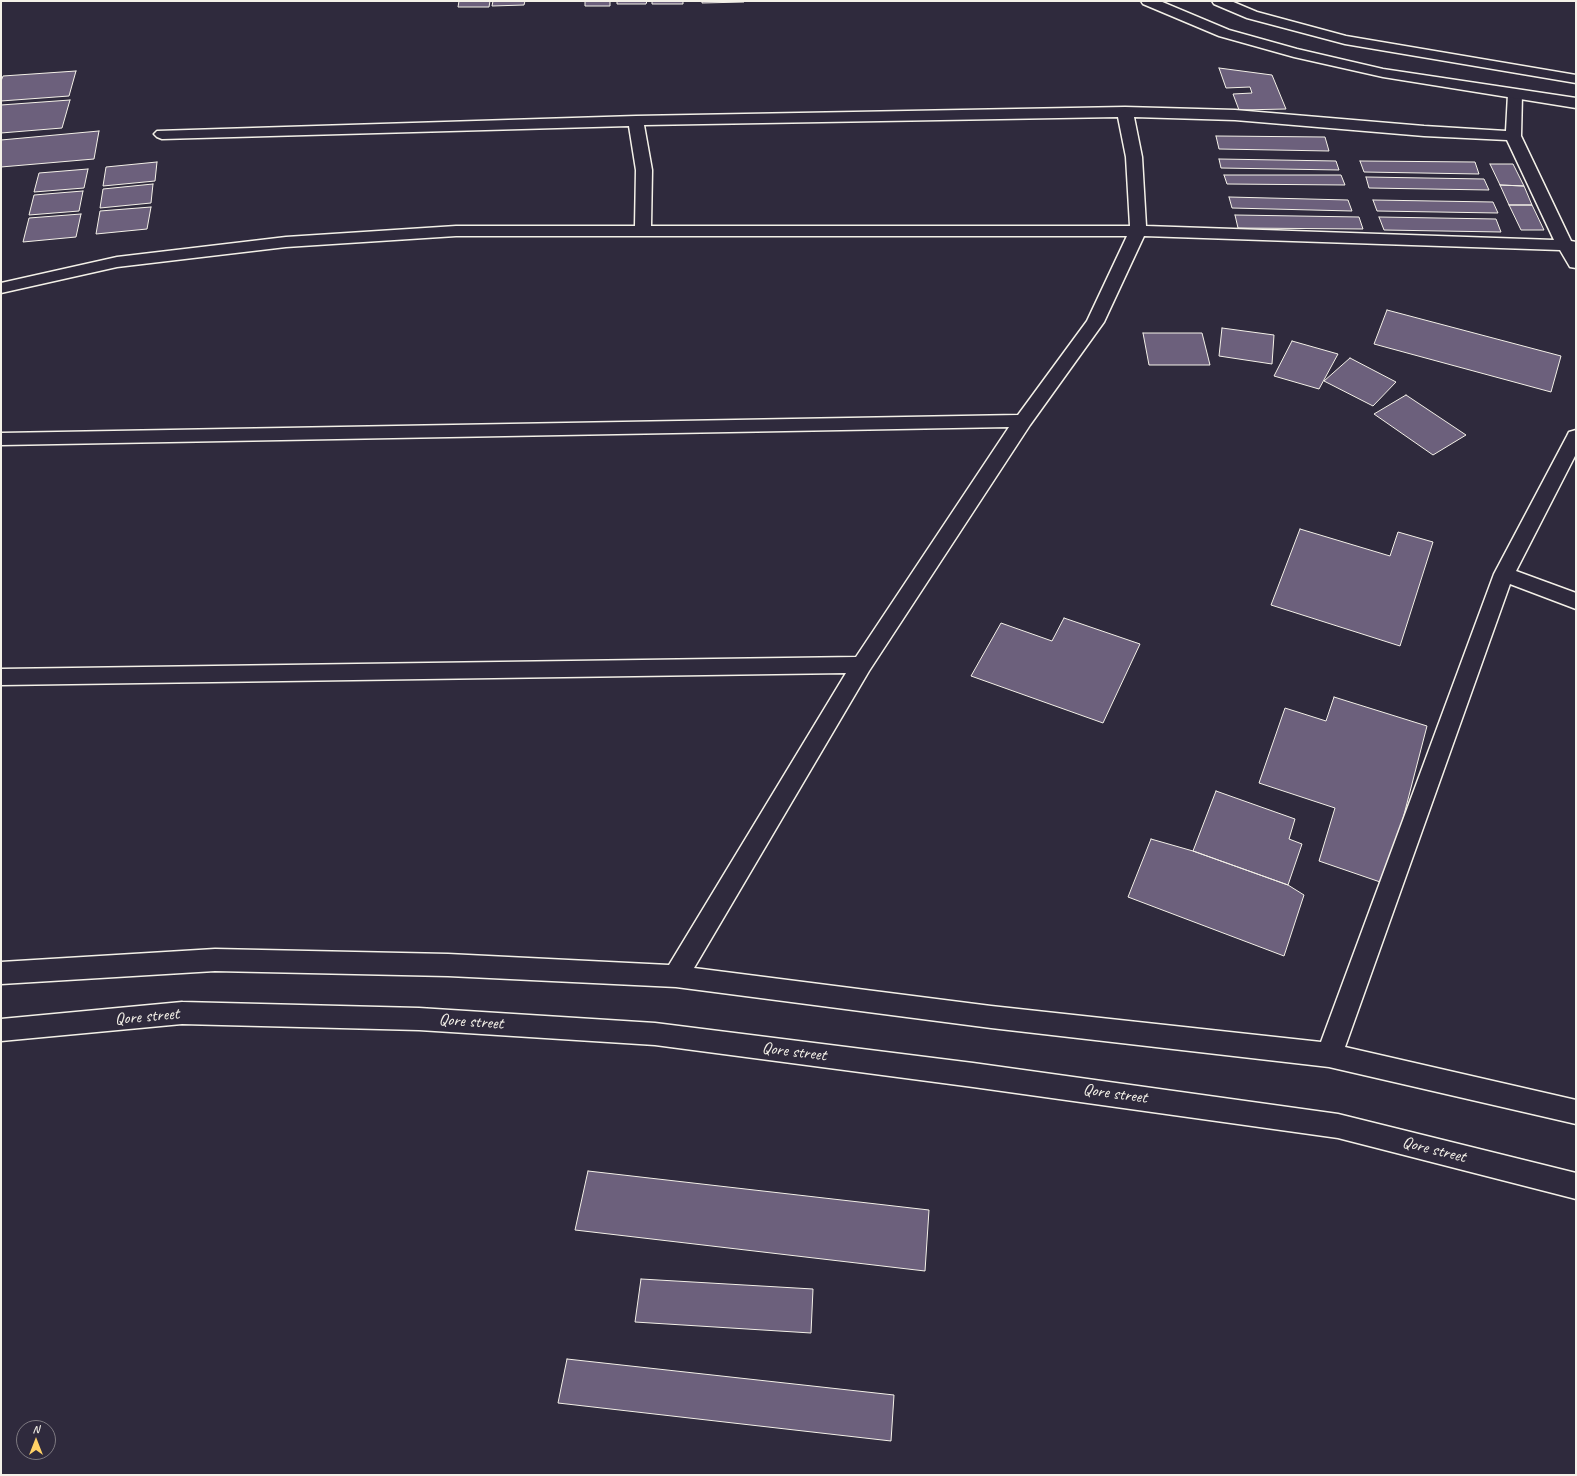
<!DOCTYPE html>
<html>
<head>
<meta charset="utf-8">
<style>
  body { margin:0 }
  #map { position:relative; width:1577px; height:1476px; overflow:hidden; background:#2f2a3d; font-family:Caveat,sans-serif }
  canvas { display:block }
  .frame { position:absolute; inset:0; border:2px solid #f4f1e8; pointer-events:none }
  .north { position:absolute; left:16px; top:1420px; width:40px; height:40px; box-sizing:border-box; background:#2f2a3d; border:1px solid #7e7a81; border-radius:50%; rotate:0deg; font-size:11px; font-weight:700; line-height:16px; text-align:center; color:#f4f1e8 }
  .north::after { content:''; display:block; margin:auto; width:14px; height:18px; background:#ffd166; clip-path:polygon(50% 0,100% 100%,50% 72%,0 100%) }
</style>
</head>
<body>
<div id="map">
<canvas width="1577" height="1476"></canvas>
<div class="frame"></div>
<div class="north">N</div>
</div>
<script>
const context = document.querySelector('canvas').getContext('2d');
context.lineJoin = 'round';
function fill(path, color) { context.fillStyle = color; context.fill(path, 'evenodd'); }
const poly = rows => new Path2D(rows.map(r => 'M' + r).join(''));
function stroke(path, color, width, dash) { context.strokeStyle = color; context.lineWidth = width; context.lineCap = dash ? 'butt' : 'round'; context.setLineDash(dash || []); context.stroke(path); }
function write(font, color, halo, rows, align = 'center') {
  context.font = font + ' Caveat,sans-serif'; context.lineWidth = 3.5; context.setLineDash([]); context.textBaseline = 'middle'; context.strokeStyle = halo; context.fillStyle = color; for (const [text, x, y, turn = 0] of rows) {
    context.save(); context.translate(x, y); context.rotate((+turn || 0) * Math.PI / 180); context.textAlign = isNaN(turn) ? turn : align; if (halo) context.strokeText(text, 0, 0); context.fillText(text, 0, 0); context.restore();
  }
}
const building = poly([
  [459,1,490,1,489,7,458,7,459,1],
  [493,1,525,1,524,5,492,6,493,1],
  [585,1,610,1,610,6,585,6,585,1],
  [617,1,647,1,646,4,617,4,617,1],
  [652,1,683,1,683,4,652,4,652,1],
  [702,1,744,1,744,2,702,3,702,1],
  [1219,68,1272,75,1286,109,1239,110,1233,94,1252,93,1250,87,1226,88,1219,68],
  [76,71,69,96,1,101,1,81,3,76,76,71],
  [70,100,62,128,1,133,1,105,70,100],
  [99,131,94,159,1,167,1,140,99,131],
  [1216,136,1325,137,1329,151,1219,149,1216,136],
  [1219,159,1336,161,1339,170,1221,168,1219,159],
  [1360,161,1475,162,1479,174,1364,172,1360,161],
  [157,162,155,181,103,186,106,167,157,162],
  [1490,164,1513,164,1524,186,1500,185,1490,164],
  [88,169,84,188,34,192,39,173,88,169],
  [1224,175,1341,175,1345,185,1227,184,1224,175],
  [1366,177,1484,179,1489,190,1369,188,1366,177],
  [153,184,151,203,100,208,103,189,153,184],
  [1500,185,1524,186,1532,205,1509,205,1500,185],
  [83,191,79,211,29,215,34,195,83,191],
  [1229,197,1348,200,1352,211,1232,208,1229,197],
  [1373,200,1493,202,1498,213,1377,211,1373,200],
  [1509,205,1532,205,1544,230,1521,230,1509,205],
  [151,207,147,229,96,234,100,211,151,207],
  [81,214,76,237,23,242,29,218,81,214],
  [1235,215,1359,217,1363,229,1238,228,1235,215],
  [1379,217,1496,219,1501,232,1384,230,1379,217],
  [1387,310,1561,356,1551,392,1374,344,1387,310],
  [1222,328,1274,335,1272,364,1219,356,1222,328],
  [1143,333,1202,333,1210,365,1149,365,1143,333],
  [1292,341,1338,354,1319,389,1274,376,1292,341],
  [1350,358,1396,382,1373,406,1324,381,1350,358],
  [1406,395,1466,435,1433,455,1374,414,1406,395],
  [1300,529,1390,556,1398,532,1433,542,1400,646,1271,605,1300,529],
  [1064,618,1140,644,1103,723,971,676,1001,623,1052,641,1064,618],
  [1334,697,1427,726,1386,884,1319,861,1335,808,1259,783,1285,708,1326,721,1334,697],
  [1216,791,1295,819,1289,839,1302,844,1288,885,1193,851,1216,791],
  [1151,839,1193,851,1288,885,1304,895,1284,956,1128,897,1151,839],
  [588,1171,929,1210,925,1271,575,1230,588,1171],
  [641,1279,813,1289,811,1333,635,1322,641,1279],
  [567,1359,894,1395,891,1441,558,1403,567,1359]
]);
const minor = poly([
  [1515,90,1520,91,1522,94,1521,136,1571,241,1576,242,1576,268,1570,267,1560,250,1144,236,1104,322,1030,425,869,671,694,968,991,1006,1321,1042,1494,574,1567,436,1569,432,1576,430,1576,454,1516,571,1576,593,1576,609,1510,584,1345,1047,1576,1100,1576,1124,1329,1067,991,1028,676,987,448,976,215,971,1,984,1,962,215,949,448,954,669,965,846,673,1,685,1,669,856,657,1009,427,1,445,1,433,1018,415,1087,321,1127,236,456,236,286,247,117,267,1,293,1,283,117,257,286,237,456,226,635,226,636,170,629,126,162,139,157,137,154,134,157,131,636,116,1125,107,1235,110,1424,126,1506,131,1508,94,1510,91,1515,90],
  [1118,117,1126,157,1130,226,651,226,652,170,644,125,1118,117],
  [1134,117,1235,120,1424,136,1507,140,1554,240,1146,226,1142,157,1134,117],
  [182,1002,419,1008,655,1023,973,1063,1338,1114,1576,1173,1576,1199,1338,1138,973,1087,655,1045,419,1030,182,1024,1,1041,1,1019,182,1002]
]);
const major = poly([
  [1141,1,1160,1,1229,30,1297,49,1383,69,1576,98,1576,108,1383,77,1294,57,1219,36,1143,4,1141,1],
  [1212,1,1231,1,1257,12,1346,36,1576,75,1576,83,1345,44,1247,18,1214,4,1212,1]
]);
const streetNames = [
  ["Qore street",147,1017,-5],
  ["Qore street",471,1022,4],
  ["Qore street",794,1052,7],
  ["Qore street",1115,1094,8],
  ["Qore street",1434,1150,14]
];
fill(building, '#6c607c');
stroke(building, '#f4f1e8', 1);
stroke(minor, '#f4f1e8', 3);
stroke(major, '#f4f1e8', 3);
fill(minor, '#2f2a3d');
fill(major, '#2f2a3d');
write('17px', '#f4f1e8', '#2f2a3d', streetNames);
</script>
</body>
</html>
